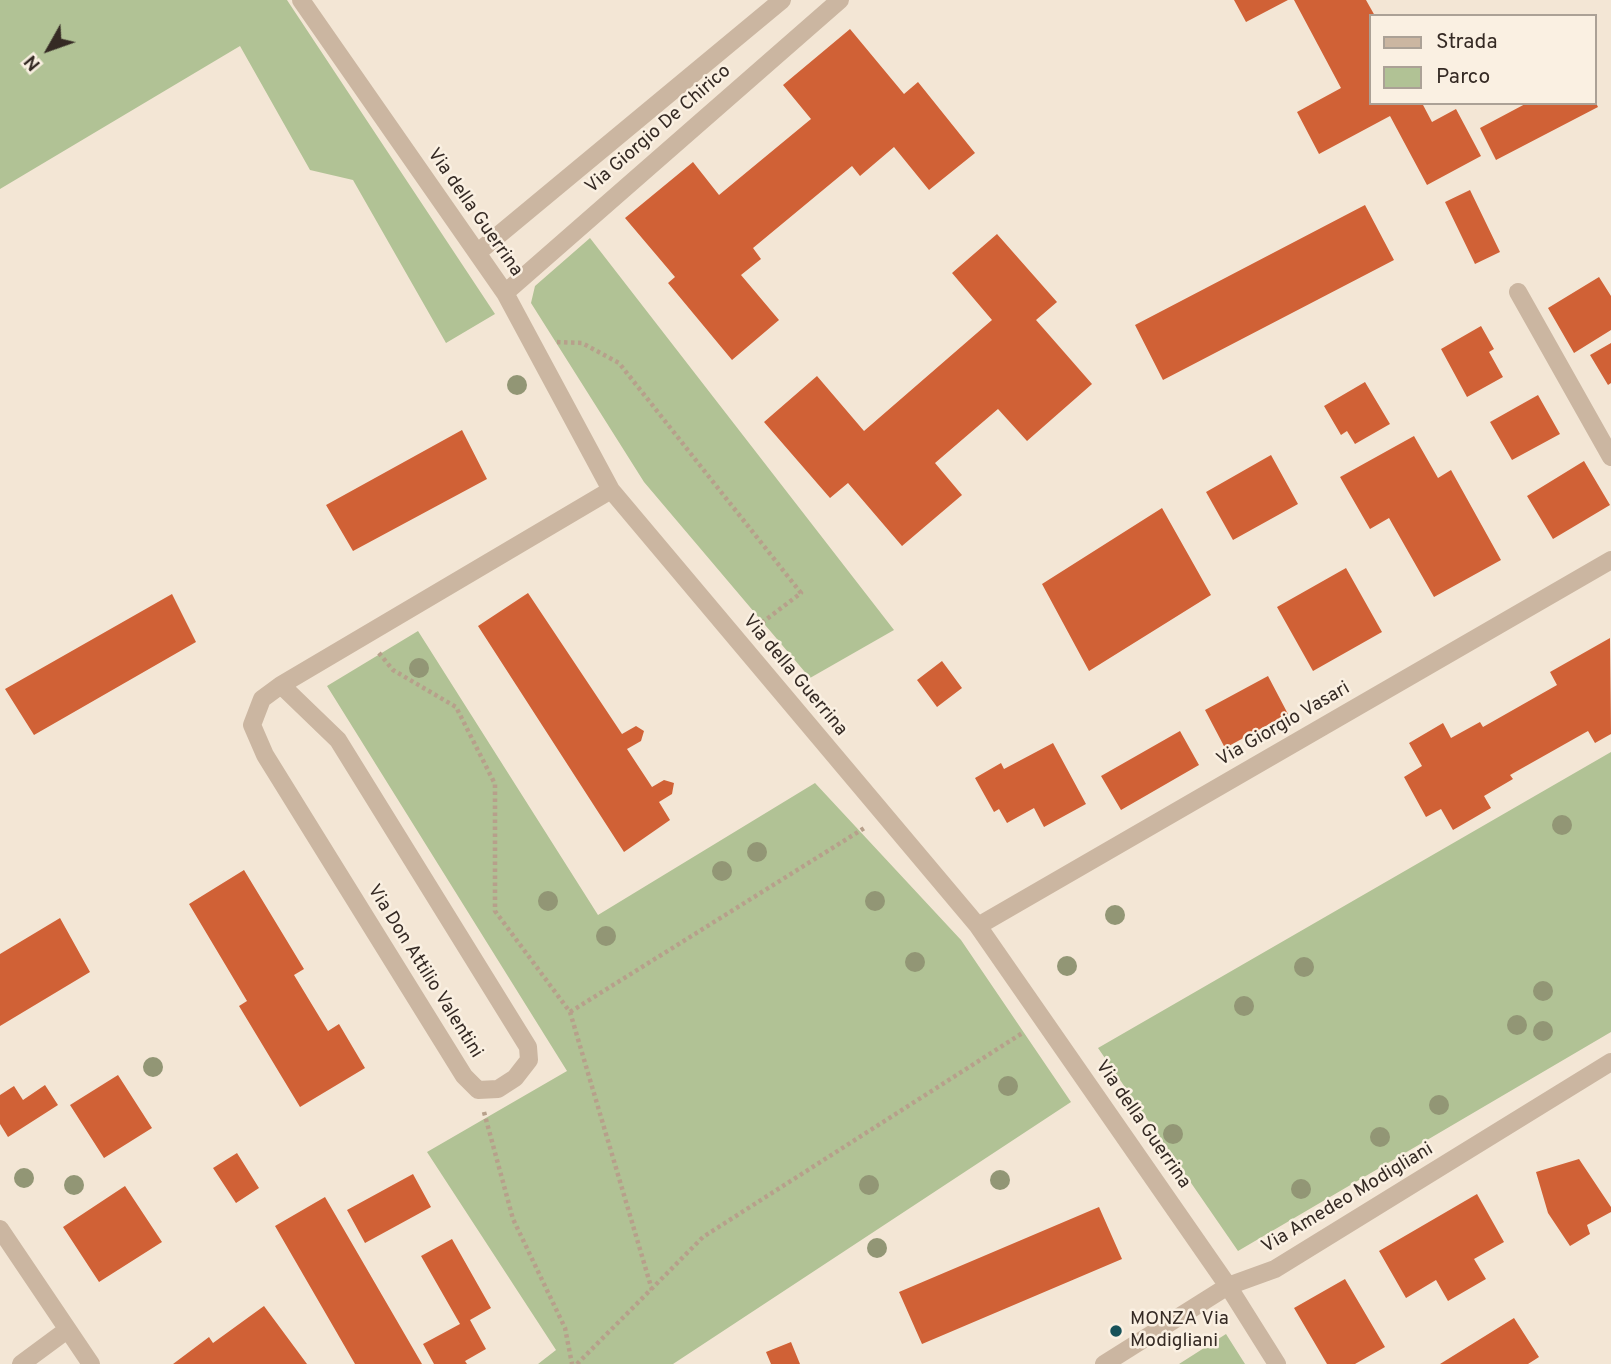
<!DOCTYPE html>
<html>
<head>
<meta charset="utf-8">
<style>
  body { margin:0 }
  #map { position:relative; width:1611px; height:1364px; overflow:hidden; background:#f3e6d5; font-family:Overpass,sans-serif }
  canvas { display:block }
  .legend { position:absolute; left:1369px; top:14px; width:228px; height:91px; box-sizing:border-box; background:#faf0e2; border:2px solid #aba196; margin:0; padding:9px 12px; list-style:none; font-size:21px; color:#352a24 }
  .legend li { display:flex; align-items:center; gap:14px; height:35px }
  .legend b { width:35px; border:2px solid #aba196 }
  .north { position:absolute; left:14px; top:14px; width:70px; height:70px; -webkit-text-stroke:5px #faf0e2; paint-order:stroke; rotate:230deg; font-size:19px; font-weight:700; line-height:28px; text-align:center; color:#352a24 }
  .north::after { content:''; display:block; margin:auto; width:24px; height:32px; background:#352a24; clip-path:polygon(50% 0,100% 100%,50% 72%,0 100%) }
</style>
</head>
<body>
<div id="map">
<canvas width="1611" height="1364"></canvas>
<ul class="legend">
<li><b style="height:9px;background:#cbb6a1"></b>Strada</li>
<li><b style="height:19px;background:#b1c295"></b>Parco</li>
</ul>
<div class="north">N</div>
</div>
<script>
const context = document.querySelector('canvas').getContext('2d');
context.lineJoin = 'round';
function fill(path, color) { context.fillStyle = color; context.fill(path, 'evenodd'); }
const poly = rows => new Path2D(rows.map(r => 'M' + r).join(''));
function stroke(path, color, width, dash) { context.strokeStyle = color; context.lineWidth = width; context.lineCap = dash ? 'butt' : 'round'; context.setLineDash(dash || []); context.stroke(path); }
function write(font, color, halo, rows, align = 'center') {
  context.font = font + ' Overpass,sans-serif'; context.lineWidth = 5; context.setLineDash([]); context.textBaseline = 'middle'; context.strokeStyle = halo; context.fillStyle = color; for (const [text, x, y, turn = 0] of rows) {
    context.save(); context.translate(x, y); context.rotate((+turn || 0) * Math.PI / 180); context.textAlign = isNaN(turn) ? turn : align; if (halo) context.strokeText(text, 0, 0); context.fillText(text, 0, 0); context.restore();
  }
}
const green = poly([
  [0,0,287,0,495,314,446,343,353,180,310,170,240,46,0,189],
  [590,238,894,630,810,678,644,482,531,303,535,286],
  [418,631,598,915,815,783,961,940,1071,1102,673,1364,538,1364,556,1350,427,1152,567,1071,327,686],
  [1611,752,1611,1032,1238,1251,1098,1048],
  [1226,1334,1245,1364,1179,1364]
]);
const building = poly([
  [1234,0,1288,0,1246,22],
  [1294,0,1366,0,1375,16,1371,16,1371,103,1422,103,1432,122,1456,109,1481,156,1427,185,1390,116,1319,154,1297,112,1341,88],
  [850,29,904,94,918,82,975,153,929,190,894,147,860,176,852,166,753,248,761,259,741,275,779,320,732,360,668,283,675,277,625,218,693,162,719,195,811,119,783,85],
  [1527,103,1596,103,1598,107,1496,160,1480,128],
  [1470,190,1500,252,1475,264,1445,202],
  [1365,205,1394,260,1163,380,1135,325],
  [997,234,1057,302,1036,320,1092,384,1027,441,998,409,935,463,962,495,902,546,848,483,830,498,764,422,817,376,864,431,992,320,952,273],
  [1599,277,1611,296,1611,330,1574,353,1548,308],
  [1481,326,1494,349,1489,352,1503,377,1467,397,1441,349],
  [1611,343,1611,383,1608,385,1590,355],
  [1365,382,1390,424,1355,444,1347,431,1341,435,1324,406],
  [1538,395,1560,434,1512,460,1490,422],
  [462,430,487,479,353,551,326,505],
  [1414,436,1438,478,1451,470,1501,560,1434,597,1389,518,1370,529,1340,477],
  [1271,455,1298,504,1233,540,1206,492],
  [1584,461,1610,505,1553,539,1527,496],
  [1162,508,1211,595,1089,671,1042,584],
  [1346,568,1382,632,1313,671,1277,607],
  [528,593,622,734,636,726,644,731,641,741,627,749,652,787,664,780,674,783,672,794,659,802,670,820,624,852,478,626],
  [172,594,196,642,34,735,5,689],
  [1610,638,1611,734,1595,743,1588,731,1510,775,1513,779,1484,796,1491,808,1453,830,1441,809,1426,817,1404,777,1422,766,1409,743,1443,723,1451,738,1480,722,1483,727,1557,685,1550,672],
  [942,661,962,688,937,707,917,680],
  [1268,676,1288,714,1225,748,1205,710],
  [1180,731,1199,765,1121,810,1101,776],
  [1053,743,1086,804,1044,827,1034,808,1007,823,999,809,994,812,975,778,1001,763,1004,769],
  [244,870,304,969,294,975,328,1031,339,1024,365,1068,300,1107,239,1006,247,1001,189,904],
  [60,918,90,972,0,1026,0,954],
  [118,1075,152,1128,104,1158,70,1105],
  [45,1085,58,1105,8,1137,0,1124,0,1095,14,1086,23,1100],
  [237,1153,259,1188,236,1203,213,1168],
  [1579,1159,1611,1207,1611,1212,1587,1225,1590,1234,1570,1246,1548,1213,1536,1172],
  [413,1174,431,1207,365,1243,347,1210],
  [125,1186,162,1242,99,1282,63,1227],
  [1477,1194,1504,1242,1474,1259,1486,1279,1448,1301,1436,1280,1406,1298,1379,1251],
  [325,1197,422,1364,355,1364,275,1226],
  [1099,1207,1122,1259,922,1344,899,1292],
  [452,1239,491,1308,470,1320,486,1349,465,1361,467,1364,434,1364,423,1344,460,1324,421,1256],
  [1345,1279,1385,1347,1355,1364,1327,1364,1294,1308],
  [264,1306,307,1364,173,1364,209,1337,213,1343],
  [1514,1318,1539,1357,1528,1364,1440,1364],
  [791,1342,800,1364,771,1364,766,1352]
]);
const path = poly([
  [557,342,582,343,619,363,801,593,755,628],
  [379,653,393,670,456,707,495,784,495,911,570,1012,652,1290],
  [570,1012,866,827],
  [484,1112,513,1219,565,1328,572,1364],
  [577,1364,703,1237,1024,1032]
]);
const minor = poly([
  [301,0,505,293,611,490,978,926,1228,1286,1277,1364],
  [477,253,782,0],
  [1518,292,1611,457],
  [505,293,840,0],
  [281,685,338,740,528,1047,529,1060,515,1078,498,1089,478,1090,464,1076,265,755,252,725,262,699,281,685,611,490],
  [978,926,1611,560],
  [0,1229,91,1364],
  [21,1364,67,1330],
  [1104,1364,1228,1286,1275,1269,1611,1062]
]);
const trees = [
  [517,385],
  [419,668],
  [1562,825],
  [757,852],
  [722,871],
  [548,901],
  [875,901],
  [1115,915],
  [606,936],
  [915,962],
  [1067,966],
  [1304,967],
  [1543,991],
  [1244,1006],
  [1517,1025],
  [1543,1031],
  [153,1067],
  [1008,1086],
  [1439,1105],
  [1173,1134],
  [1380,1137],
  [24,1178],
  [1000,1180],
  [74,1185],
  [869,1185],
  [1301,1189],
  [877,1248]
];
const markers = [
  [1116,1331,7,"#175259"]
];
const streetNames = [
  ["Via Giorgio De Chirico",659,130,-41],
  ["Via della Guerrina",474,213,55],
  ["Via della Guerrina",794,676,50],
  ["Via Giorgio Vasari",1284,725,-30],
  ["Via Don Attilio Valentini",424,972,58],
  ["Via della Guerrina",1142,1125,55],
  ["Via Amedeo Modigliani",1348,1199,-31]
];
const poiNames = [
  ["MONZA Via",1130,1320],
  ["Modigliani",1130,1342]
];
fill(green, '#b1c295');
fill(building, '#d06136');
stroke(path, '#b7a08b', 4.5, [3.5, 3.5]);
stroke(minor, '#cbb6a1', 18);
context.fillStyle = '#929675';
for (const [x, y] of trees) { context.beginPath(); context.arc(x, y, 10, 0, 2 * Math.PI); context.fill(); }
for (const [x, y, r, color] of markers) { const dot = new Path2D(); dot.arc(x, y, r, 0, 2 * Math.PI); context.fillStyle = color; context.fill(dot); stroke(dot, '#faf0e2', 2.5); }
write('19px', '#352a24', '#faf0e2', streetNames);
write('19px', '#352a24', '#faf0e2', poiNames, 'left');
</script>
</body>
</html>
